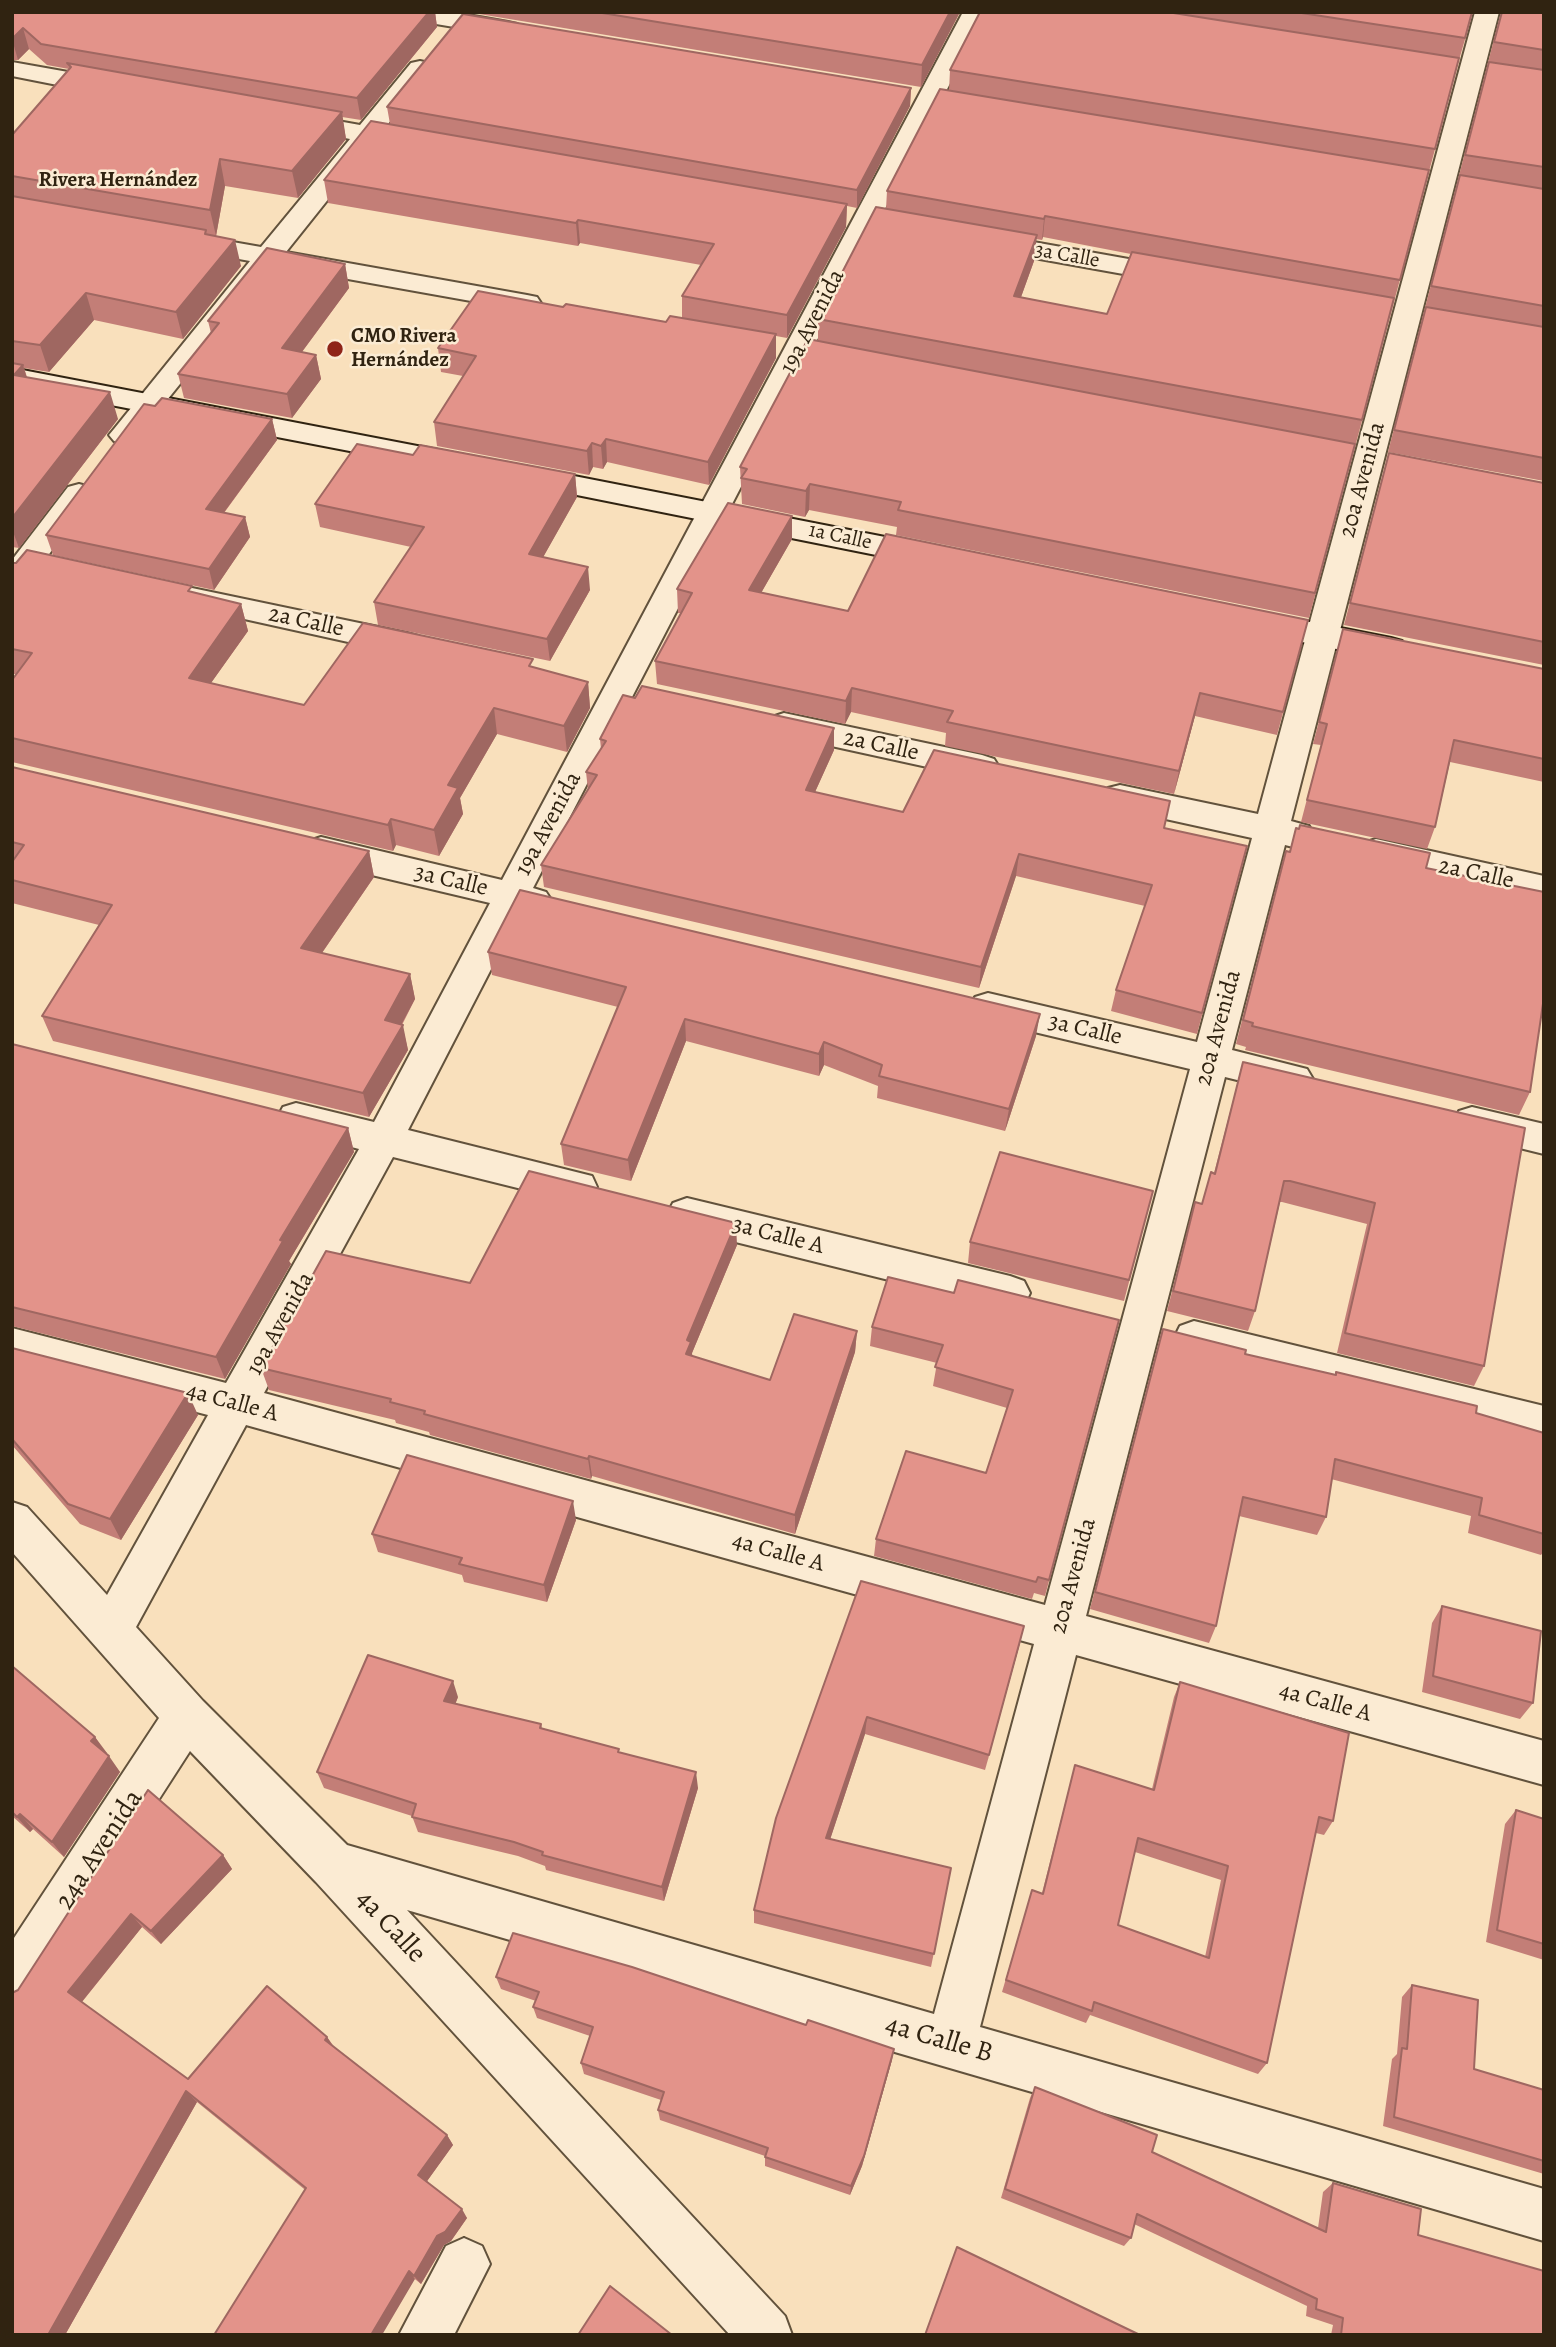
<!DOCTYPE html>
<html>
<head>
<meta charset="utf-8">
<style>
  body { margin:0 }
  #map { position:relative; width:1556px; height:2347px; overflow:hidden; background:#f9e0bc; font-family:Alegreya,serif }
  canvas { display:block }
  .frame { position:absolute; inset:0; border:14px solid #302311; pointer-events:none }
</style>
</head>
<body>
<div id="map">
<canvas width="1556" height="2347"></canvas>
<div class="frame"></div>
</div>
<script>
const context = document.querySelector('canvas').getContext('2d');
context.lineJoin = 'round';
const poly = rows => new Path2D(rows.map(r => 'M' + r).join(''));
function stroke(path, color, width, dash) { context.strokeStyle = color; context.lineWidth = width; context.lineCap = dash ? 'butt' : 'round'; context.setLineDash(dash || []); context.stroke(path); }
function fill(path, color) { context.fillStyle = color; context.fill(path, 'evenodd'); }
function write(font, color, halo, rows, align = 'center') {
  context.font = font + ' Alegreya,serif'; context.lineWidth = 5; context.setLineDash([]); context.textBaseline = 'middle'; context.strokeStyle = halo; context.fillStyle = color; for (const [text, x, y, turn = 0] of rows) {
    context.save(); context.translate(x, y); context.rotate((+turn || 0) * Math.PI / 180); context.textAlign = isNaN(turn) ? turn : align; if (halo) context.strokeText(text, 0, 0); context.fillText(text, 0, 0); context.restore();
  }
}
const street = poly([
  [394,12,451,12,508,22,517,24,520,29,517,34,508,36,406,19,397,17,394,12],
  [963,12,987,12,533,888,546,892,552,901,546,910,534,914,521,911,408,1130,592,1176,597,1187,592,1198,578,1203,393,1157,264,1393,1045,1605,1190,1069,988,1021,975,1017,970,1007,975,997,988,993,1197,1042,1252,838,1120,809,1108,806,1103,797,1108,788,1120,785,1258,814,1475,12,1499,12,1291,821,1309,826,1314,835,1309,844,1297,848,1285,845,1232,1050,1307,1069,1313,1079,1307,1089,1294,1094,1225,1077,1086,1616,1544,1741,1544,1785,1076,1655,980,2027,1544,2189,1544,2241,407,1910,785,2316,792,2335,730,2335,316,1882,190,1751,29,2001,12,2008,12,1941,159,1718,12,1552,12,1502,27,1507,107,1595,208,1415,12,1364,12,1328,226,1383,359,1149,283,1129,277,1118,283,1107,296,1103,374,1122,490,903,321,863,309,859,304,850,309,841,321,837,502,880,963,12],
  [246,1425,1034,1644,934,2014,347,1845,203,1701,136,1627,246,1425],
  [420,61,429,63,432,68,384,129,422,137,426,142,422,147,413,150,373,143,286,252,527,295,537,297,541,303,537,309,527,311,275,266,134,441,124,444,114,441,109,435,114,429,250,261,177,248,174,242,177,236,187,234,261,247,350,139,284,126,280,121,284,116,293,113,360,125,411,63,420,61],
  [12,62,113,80,122,83,126,88,122,93,113,96,12,76,12,62],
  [983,233,1179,268,1189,270,1193,276,1189,282,1179,284,973,247,970,241,973,235,983,233],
  [79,484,90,487,94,494,23,589,12,592,12,560,68,487,79,484],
  [192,588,407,633,418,636,423,644,418,652,407,655,181,605,176,598,181,591,192,588],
  [784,713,982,755,994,759,999,767,994,775,982,779,772,733,768,725,772,717,784,713],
  [1376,839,1544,876,1544,902,1364,861,1359,852,1364,843,1376,839],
  [1472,1107,1544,1124,1544,1154,1459,1133,1453,1122,1459,1111,1472,1107],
  [687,1198,1010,1276,1024,1281,1030,1293,1024,1305,1010,1310,687,1230,673,1225,667,1214,673,1203,687,1198],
  [1194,1321,1544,1406,1544,1442,1180,1350,1174,1338,1180,1326,1194,1321],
  [464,2238,482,2246,490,2264,454,2335,399,2335,446,2246,464,2238]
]);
const secondary = poly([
  [12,368,464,455,475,457,479,464,475,471,464,473,12,386,12,368],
  [523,466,931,546,942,549,946,556,942,563,931,566,512,482,508,475,512,468,523,466],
  [1254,611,1391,638,1402,641,1407,649,1402,657,1391,660,1243,630,1238,622,1243,614,1254,611]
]);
const wall = poly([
  [12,12,435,12,437,27,361,120,342,117,346,139,298,198,225,186,216,236,241,266,183,339,94,320,49,372,24,368,27,377,118,419,19,548,12,547,12,135,69,69,47,65,29,49,18,60,12,60],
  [478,12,960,12,921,87,479,14],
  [980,12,1473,12,1459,60,1309,618,896,535,897,527,809,510,805,517,742,504,740,467,818,341,818,319,886,209,887,191,949,91,950,70],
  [1043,237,1131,254,1107,314,1021,297,1034,261,1036,239,1042,240],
  [1501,12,1544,12,1544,481,1388,452],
  [911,88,910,106,857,208,847,206,846,227,787,338,776,336,776,358,709,485,607,462,603,469,593,467,589,475,437,446,434,422,463,376,441,372,438,348,563,307,666,322,682,318,682,296,701,265,580,243,578,246,328,203,324,180,390,124,387,107],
  [345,264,349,288,302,352,316,355,321,379,292,418,184,398,178,374,211,333,208,321],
  [155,406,272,419,277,440,224,513,245,517,250,537,214,590,53,555,46,535],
  [1389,453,1544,483,1544,665,1344,625],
  [413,455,575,474,577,497,543,557,590,590,550,661,378,625,374,602,411,547,320,527,315,504],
  [792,539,761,593,848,611,1308,620,1277,735,1195,716,1174,794,945,746,946,733,851,712,845,724,657,684,655,661,681,613,678,613,677,589],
  [12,563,194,593,241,604,248,631,211,683,304,705,534,668,588,682,590,708,567,752,497,734,460,798,463,814,439,856,396,845,393,851,12,762,12,680,16,674,12,674],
  [1343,629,1544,669,1544,782,1450,762,1435,827,1427,849,1301,822,1321,745,1313,744],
  [635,698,834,728,834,750,815,792,903,812,1165,828,1247,846,1197,1034,1111,1011,1116,990,1145,906,1016,876,979,988,544,887,541,865,588,790,586,772,601,749,600,739],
  [12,767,369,851,374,877,322,953,410,974,415,999,402,1025,408,1050,369,1117,53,1041,42,1016,99,925,12,903],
  [1426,868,1530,1092,1519,1115,1245,1050,1246,1047,1236,1044,1279,876],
  [488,952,1036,1036,1005,1131,877,1098,878,1086,824,1065,819,1076,686,1041,631,1181,564,1165,561,1144,618,1007,492,975],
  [12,1044,348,1128,354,1152,289,1261,291,1264,225,1379,12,1326],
  [1243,1062,1525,1128,1484,1366,1474,1386,1337,1353,1367,1224,1282,1202,1280,1202,1255,1311,1248,1331,1167,1311,1190,1223,1202,1204,1214,1173],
  [1153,1191,1124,1301,968,1263,970,1242],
  [737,1245,692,1353,692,1356,770,1380,857,1331,855,1352,795,1534,592,1476,591,1479,430,1435,429,1432,396,1423,395,1420,269,1390,261,1368,470,1283],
  [954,1293,1119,1320,1045,1596,1034,1593,1032,1599,874,1556,876,1539,986,1473,1007,1408,933,1386,937,1363,870,1346,872,1327],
  [12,1348,198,1415,121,1540,80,1524,12,1445],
  [1157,1349,1245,1354,1335,1375,1336,1372,1544,1433,1544,1551,1541,1555,1468,1533,1471,1516,1331,1479,1326,1517,1317,1535,1239,1516,1216,1626,1209,1643,1090,1609],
  [576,1520,547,1602,464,1582,462,1575,378,1552,372,1534],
  [861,1581,1020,1643,985,1770,865,1734,830,1839,951,1868,931,1967,754,1923,754,1910],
  [1442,1606,1533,1703,1520,1719,1422,1692,1432,1623],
  [12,1666,95,1737,106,1754,120,1772,64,1857,33,1829,30,1832,12,1816],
  [1180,1682,1333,1821,1324,1835,1316,1833,1267,2063,1258,2074,1090,2015,1086,2023,1002,1992,1032,1890,1042,1893,1075,1765,1152,1789,1174,1697],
  [1135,1852,1221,1880,1205,1957,1118,1925],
  [458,1697,455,1704,541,1724,542,1728,619,1752,698,1788,664,1901,546,1870,545,1866,518,1856,418,1832,412,1816,324,1788,317,1772],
  [1516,1810,1544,1819,1544,1960,1486,1942,1505,1824],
  [223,1855,232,1869,161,1944,142,1927,82,2002,188,2079,327,2037,335,2048,447,2135,453,2145,427,2181,467,2218,451,2241,444,2245,421,2284,197,2102,65,2335,12,2335,18,1990],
  [496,1977,892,2060,862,2166,850,2195,765,2166,765,2156,660,2120,658,2110,661,2100,584,2074,581,2063,590,2036,537,2018,533,2007,536,2001,501,1989],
  [1412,1985,1474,2069,1544,2090,1544,2174,1383,2126,1392,2059,1397,2054,1402,1997],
  [1035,2087,1152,2152,1318,2228,1323,2192,1333,2183,1418,2235,1544,2335,1331,2335,1333,2325,1306,2316,1307,2306,1134,2224,1131,2238,1124,2246,1001,2198,1030,2098]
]);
const shadedWall = poly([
  [429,12,435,12,437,27,361,120,357,98],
  [950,12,960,12,921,87,922,65],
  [23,28,29,49,18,60,12,39],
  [911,88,910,106,857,208,857,190],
  [342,112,346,139,298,198,292,171],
  [220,159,225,186,216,236,210,210],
  [847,204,846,227,787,338,787,315],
  [1045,216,1043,237,1042,240,1044,219],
  [578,220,580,243,578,246,576,223],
  [1037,235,1034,261,1012,322,1014,296],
  [235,240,241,266,183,339,176,312],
  [345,264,349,288,287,372,282,348],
  [86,293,94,320,49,372,40,345],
  [776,334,776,358,709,485,708,462],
  [316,355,321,379,292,418,287,394],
  [23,365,31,392,14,375],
  [110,392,118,419,19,548,12,529,12,518],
  [272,419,277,440,211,530,206,509],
  [606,439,607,462,603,469,601,446],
  [592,443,593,467,589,475,587,451],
  [575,474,577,497,532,577,529,554],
  [810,484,809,510,805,517,806,491],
  [792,516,792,539,749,614,749,590],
  [245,517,250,537,214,590,209,569],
  [588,567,590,590,550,661,547,639],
  [241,604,248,631,196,704,189,678],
  [588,682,590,708,567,752,564,726],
  [852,688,851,712,845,724,846,701],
  [1200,693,1195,716,1174,794,1179,771],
  [494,708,497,734,460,798,463,814,439,856,434,830,448,785],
  [834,728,834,750,806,812,806,790],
  [391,819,396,845,393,851,388,825],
  [369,851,374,877,308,973,301,948],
  [1019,854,1016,876,979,988,981,967],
  [410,974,415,999,393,1040,403,1025,408,1050,369,1117,363,1093,385,1020],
  [1040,1014,1036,1036,1005,1131,1009,1109],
  [685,1019,686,1041,631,1181,628,1160],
  [824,1042,824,1065,819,1076,819,1054],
  [348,1128,354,1152,289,1261,291,1264,225,1379,216,1357,280,1240],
  [736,1223,737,1245,692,1353,693,1363,686,1354,687,1340],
  [857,1331,855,1352,795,1534,795,1515],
  [188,1393,198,1415,121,1540,110,1519],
  [589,1456,592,1476,591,1479,588,1459],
  [573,1501,576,1520,547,1602,544,1585],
  [1024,1626,1020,1643,985,1770,989,1755],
  [453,1681,458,1697,450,1718,444,1701],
  [867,1717,865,1734,826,1852,826,1838],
  [95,1737,107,1753,103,1757,91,1741],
  [109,1756,120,1772,64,1857,52,1842],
  [696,1772,698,1788,664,1901,662,1887],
  [20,1814,33,1829,30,1832,17,1817],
  [223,1855,232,1869,161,1944,151,1931],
  [131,1914,142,1927,80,2004,68,1992],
  [327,2037,335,2049,325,2040],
  [894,2049,892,2060,862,2166,850,2195,851,2186],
  [186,2091,197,2102,65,2335,48,2335],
  [447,2135,453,2145,425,2184,418,2175],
  [462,2209,467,2218,451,2241,444,2245,421,2284,414,2276,437,2236],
  [409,2271,415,2279,382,2335,371,2335]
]);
const building = poly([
  [12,12,429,12,357,98,41,44,23,28,12,39,12,12],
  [596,12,950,12,922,65,596,12],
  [980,12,1167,12,1459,58,1435,149,950,70,980,12],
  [1295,12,1472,12,1465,38,1295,12],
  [1502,12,1544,12,1544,50,1494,42,1502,12],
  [463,14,911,88,857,190,387,107,463,14],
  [1489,62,1544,70,1544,167,1465,155,1489,62],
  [67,63,342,112,292,171,220,159,210,210,12,176,12,135,71,67,67,63],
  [940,89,1429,170,1400,280,1045,216,1044,219,887,191,940,89],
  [371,121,847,204,787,315,682,296,714,244,578,220,576,223,324,180,371,121],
  [1460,175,1544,189,1544,306,1431,286,1460,175],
  [12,196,206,230,205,234,235,240,176,312,86,293,40,345,12,341,12,196],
  [876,207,1037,235,1014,296,1107,314,1132,252,1394,298,1362,420,818,319,876,207],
  [267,248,345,264,282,348,316,355,287,394,178,374,219,323,208,321,267,248],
  [478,291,563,307,566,304,666,322,670,316,776,334,708,462,606,439,601,446,592,443,587,451,434,422,476,356,438,348,478,291],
  [1426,307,1544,327,1544,458,1394,430,1426,307],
  [808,339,1355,444,1315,593,898,510,901,502,810,484,806,491,741,478,747,469,740,467,808,339],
  [12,363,23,365,14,375,110,392,12,518,12,363],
  [162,398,272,419,206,509,245,517,209,569,46,535,144,404,155,406,162,398],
  [357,444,413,455,420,445,575,474,529,554,588,567,547,639,374,602,424,527,315,504,357,444],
  [1389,453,1544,483,1544,642,1350,603,1389,453],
  [728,503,792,516,749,590,848,611,886,534,1308,620,1283,712,1200,693,1179,771,947,722,953,711,852,688,846,701,655,661,692,593,677,589,728,503],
  [27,550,192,586,188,591,241,604,189,678,304,705,363,623,533,659,529,666,588,682,564,726,494,708,448,785,458,788,434,830,391,819,388,825,12,738,12,680,32,653,12,649,12,563,16,563,27,550],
  [1343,629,1544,669,1544,759,1454,740,1435,827,1307,800,1327,724,1319,722,1343,629],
  [642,686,834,728,806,790,903,812,934,750,1170,801,1164,828,1247,846,1202,1013,1116,990,1152,885,1019,854,981,967,541,865,597,775,586,772,606,741,600,739,623,695,635,698,642,686],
  [12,767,369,851,301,948,410,974,385,1020,403,1025,363,1093,42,1016,112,905,12,880,12,862,24,845,12,842,12,767],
  [1300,825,1430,853,1426,868,1544,892,1544,997,1530,1092,1252,1026,1253,1023,1243,1020,1286,851,1290,852,1296,828,1299,829,1300,825],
  [520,890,1040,1014,1009,1109,879,1076,882,1065,824,1042,819,1054,685,1019,628,1160,561,1144,626,987,488,952,520,890],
  [12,1044,348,1128,280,1240,283,1241,216,1357,12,1307,12,1044],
  [1243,1062,1525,1128,1484,1366,1345,1333,1375,1203,1290,1181,1284,1181,1255,1311,1173,1291,1195,1202,1202,1204,1211,1172,1215,1174,1243,1062],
  [1000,1152,1153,1191,1129,1280,970,1242,1000,1152],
  [529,1171,736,1223,687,1340,691,1342,686,1354,770,1380,794,1314,857,1331,795,1515,589,1456,588,1459,424,1414,425,1411,390,1402,391,1399,261,1368,326,1251,470,1283,529,1171],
  [888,1277,954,1293,958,1280,1119,1320,1049,1580,1038,1577,1036,1582,876,1539,906,1451,986,1473,1013,1390,935,1367,943,1345,872,1327,888,1277],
  [1163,1329,1246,1350,1245,1354,1336,1375,1336,1372,1477,1406,1476,1413,1544,1433,1544,1534,1479,1515,1482,1498,1335,1459,1326,1517,1243,1497,1216,1626,1095,1592,1163,1329],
  [12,1348,188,1393,110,1519,68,1504,12,1439,12,1348],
  [407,1455,573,1501,544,1585,459,1564,462,1558,372,1534,407,1455],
  [861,1581,1024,1626,989,1755,867,1717,826,1838,951,1868,934,1954,754,1910,776,1818,861,1581],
  [1442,1606,1541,1631,1533,1703,1433,1676,1442,1606],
  [368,1655,453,1681,444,1701,541,1724,540,1728,619,1749,618,1752,696,1772,662,1887,542,1855,543,1852,514,1842,412,1817,416,1804,317,1772,368,1655],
  [12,1666,95,1737,91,1741,109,1756,52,1842,20,1814,17,1817,12,1812,12,1666],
  [1180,1682,1349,1733,1333,1821,1319,1817,1267,2063,1094,2002,1092,2011,1006,1980,1032,1890,1043,1894,1075,1765,1154,1790,1180,1682],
  [1138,1838,1228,1866,1209,1958,1118,1925,1138,1838],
  [148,1790,223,1855,151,1931,131,1914,68,1992,188,2079,267,1986,327,2037,325,2040,447,2135,418,2175,462,2209,445,2232,437,2236,414,2276,409,2271,371,2335,214,2335,306,2188,186,2091,48,2335,12,2335,12,1993,18,1990,148,1790],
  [1516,1810,1544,1819,1544,1944,1497,1930,1516,1810],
  [513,1933,632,1967,806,2025,808,2020,894,2049,864,2156,851,2186,765,2157,768,2148,658,2110,664,2092,581,2063,593,2027,533,2007,539,1992,496,1977,513,1933],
  [1412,1985,1478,2000,1474,2069,1544,2090,1544,2161,1394,2117,1402,2048,1407,2049,1412,1985],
  [1035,2087,1157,2135,1152,2152,1326,2232,1333,2183,1421,2209,1418,2235,1544,2271,1544,2335,1341,2335,1343,2318,1316,2309,1317,2299,1137,2214,1131,2238,1005,2189,1035,2087],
  [957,2247,1140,2335,925,2335,957,2247],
  [610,2286,672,2335,578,2335,610,2286]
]);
const markers = [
  [335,349,9,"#8f2418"]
];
const farNeighbourhoodnames = [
  ["Rivera Hernández",118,181]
];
const farStreetnames = [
  ["3a Calle",1067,256,10],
  ["1a Calle",840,537,12]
];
const farPoinames = [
  ["CMO Rivera",351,337],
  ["Hernández",351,361]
];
const streetNames = [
  ["19a Avenida",813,322,-63],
  ["20a Avenida",1363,480,-75],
  ["2a Calle",306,622,12],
  ["2a Calle",881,746,12],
  ["19a Avenida",549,824,-62],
  ["2a Calle",1476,874,12],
  ["3a Calle",451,881,13],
  ["20a Avenida",1219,1028,-75],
  ["3a Calle",1085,1030,13],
  ["3a Calle A",778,1236,14],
  ["19a Avenida",281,1324,-61],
  ["4a Calle A",232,1403,15],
  ["4a Calle A",778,1553,15],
  ["20a Avenida",1074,1576,-75],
  ["4a Calle A",1325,1703,15]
];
const nearStreetnames = [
  ["24a Avenida",100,1850,-57],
  ["4a Calle",390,1927,47],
  ["4a Calle B",939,2040,16]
];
stroke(street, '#62523c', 4);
stroke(secondary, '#302311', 4);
fill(street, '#fbebd3');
fill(secondary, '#fbebd3');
fill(wall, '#c37e77');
fill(shadedWall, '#9f6761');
fill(building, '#e3938a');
stroke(building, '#9f6761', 2);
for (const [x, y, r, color] of markers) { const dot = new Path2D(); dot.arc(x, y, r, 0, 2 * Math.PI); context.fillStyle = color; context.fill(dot); stroke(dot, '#fbebd3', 2.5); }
write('bold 21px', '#302311', '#fbebd3', farNeighbourhoodnames);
write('21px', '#302311', '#fbebd3', farStreetnames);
write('bold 21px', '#302311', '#fbebd3', farPoinames, 'left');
write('24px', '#302311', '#fbebd3', streetNames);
write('28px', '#302311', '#fbebd3', nearStreetnames);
</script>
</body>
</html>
